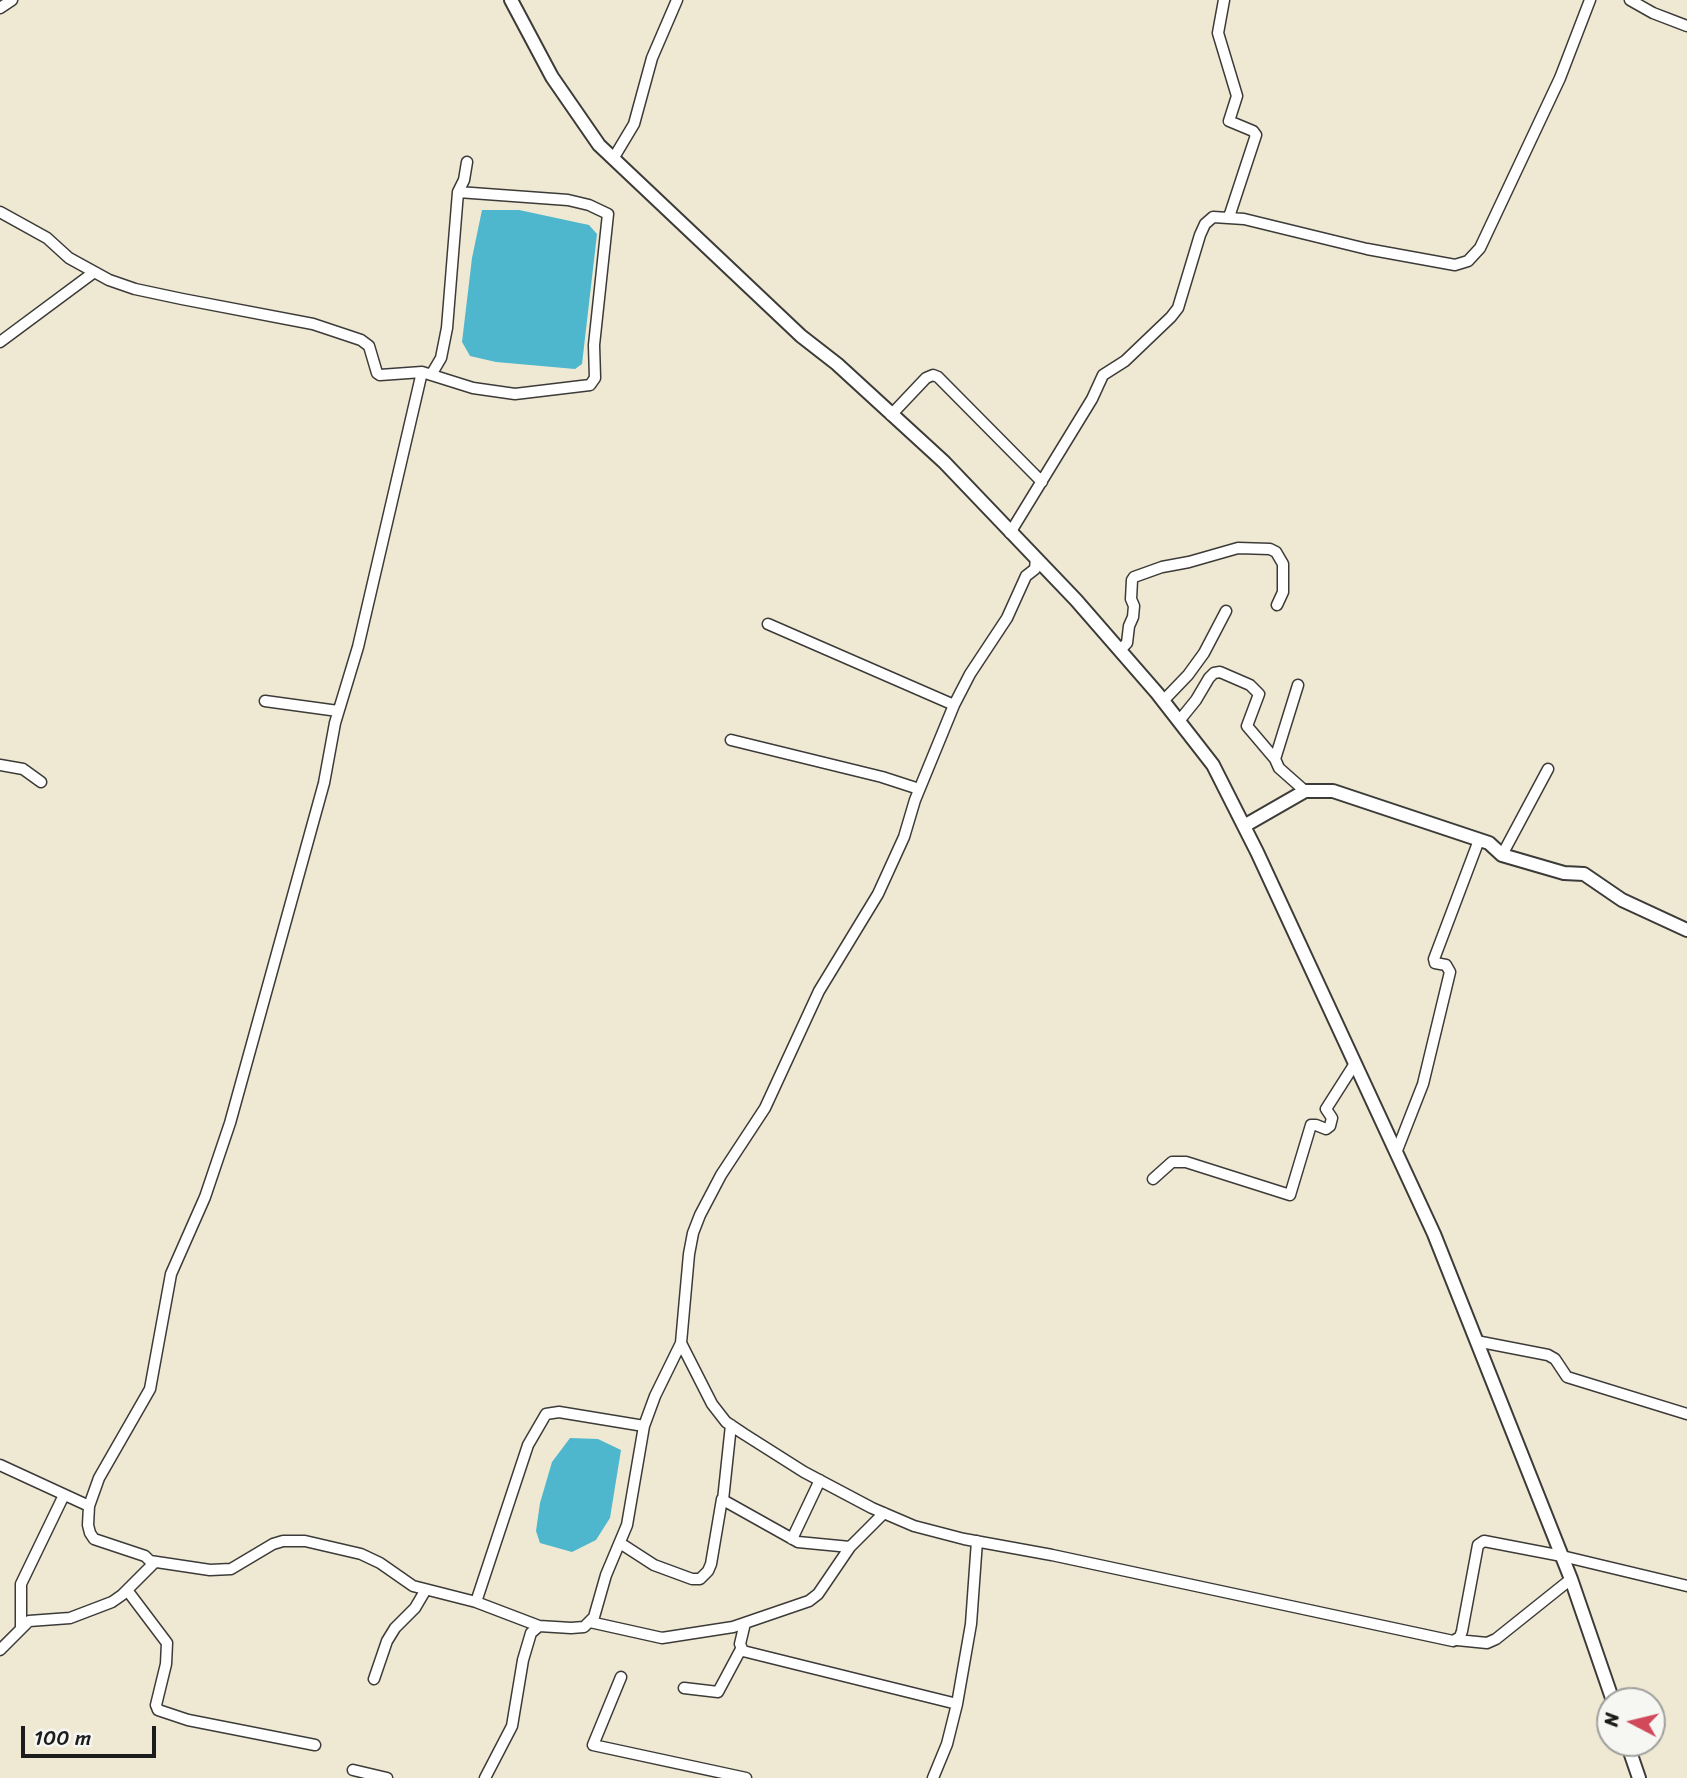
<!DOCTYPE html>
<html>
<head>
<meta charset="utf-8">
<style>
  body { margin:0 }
  #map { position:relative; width:1687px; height:1778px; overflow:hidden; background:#efe9d4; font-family:Sriracha,sans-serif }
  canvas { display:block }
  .north { position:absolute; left:1596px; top:1687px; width:70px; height:70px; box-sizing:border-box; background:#f6f6f2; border:2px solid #9f9f9c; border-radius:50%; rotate:277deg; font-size:19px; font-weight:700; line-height:28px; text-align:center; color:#1c1c1c }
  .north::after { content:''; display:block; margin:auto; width:24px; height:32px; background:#d1495b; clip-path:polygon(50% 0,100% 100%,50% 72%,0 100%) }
  .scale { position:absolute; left:21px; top:1726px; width:135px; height:32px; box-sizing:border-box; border:4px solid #1c1c1c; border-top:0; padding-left:9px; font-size:21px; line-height:24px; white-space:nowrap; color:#1c1c1c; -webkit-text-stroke:5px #f6f6f2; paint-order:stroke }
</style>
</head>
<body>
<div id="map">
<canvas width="1687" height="1778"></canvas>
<div class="north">N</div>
<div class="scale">100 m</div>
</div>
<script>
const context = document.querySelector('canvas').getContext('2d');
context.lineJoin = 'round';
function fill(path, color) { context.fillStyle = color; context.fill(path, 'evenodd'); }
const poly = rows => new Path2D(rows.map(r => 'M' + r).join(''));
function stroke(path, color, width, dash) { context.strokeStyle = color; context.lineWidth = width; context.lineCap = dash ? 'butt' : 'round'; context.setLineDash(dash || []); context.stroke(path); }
const water = poly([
  [482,210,519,210,589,225,597,234,582,364,575,369,496,362,470,356,462,342,472,258],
  [570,1438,598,1439,621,1450,610,1518,596,1540,572,1552,540,1543,536,1531,540,1503,552,1462]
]);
const minor = poly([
  [1224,0,1218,33,1237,96,1229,121,1253,131,1256,135,1229,217],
  [1630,0,1653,13,1687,26],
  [0,8,12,0],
  [613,159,634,124,652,58,677,0],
  [0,212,47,238,69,258,109,280,135,289,182,299,313,324,361,340,369,346,377,373,380,375,422,372,473,388,515,394,590,385,595,378,594,345,608,214,589,205,568,200,458,192],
  [0,342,93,273],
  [431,375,441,358,447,328,458,192,464,180,467,162],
  [891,415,926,378,933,375,938,377,1042,482],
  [1010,533,1092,399,1103,375,1125,361,1171,317,1178,308,1200,235,1205,224,1213,217,1244,219,1367,249,1455,265,1468,261,1480,248,1560,78,1590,0],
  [768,624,954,705],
  [1120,650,1127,643,1129,626,1133,617,1134,606,1131,599,1132,580,1134,577,1162,567,1189,562,1238,548,1270,549,1276,552,1283,564,1283,592,1277,605],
  [1298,685,1275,759,1279,768,1305,791],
  [265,701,338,711],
  [1163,701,1188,675,1204,653,1226,611],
  [1179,721,1196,700,1209,678,1214,673,1220,672,1250,685,1259,694,1247,726,1275,759],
  [731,740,882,777,919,789],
  [0,765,23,769,41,782],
  [1502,855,1548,769],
  [1396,1153,1423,1084,1450,972,1446,965,1435,963,1434,959,1479,840],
  [1153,1179,1172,1162,1186,1162,1290,1195,1311,1125,1316,1125,1326,1129,1330,1126,1332,1118,1326,1109,1354,1065],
  [1476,1341,1548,1355,1555,1359,1567,1377,1687,1414],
  [681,1343,712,1404,726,1422,744,1434,804,1472,872,1508,914,1526,964,1539,1052,1555,1453,1641,1460,1637,1462,1631,1478,1545,1484,1541,1562,1556,1687,1586],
  [731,1425,723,1500,798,1542,850,1547],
  [0,1465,89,1506],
  [792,1539,820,1480],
  [620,1543,654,1565,692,1579,700,1579,708,1571,711,1564,722,1499],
  [150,1561,145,1556,94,1539,90,1533,88,1525,89,1506,99,1478,150,1389,171,1274,205,1197,230,1123,324,783,335,723,358,647,422,372],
  [127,1590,167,1643,166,1664,156,1705,158,1710,188,1720,315,1745],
  [476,1602,528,1445,546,1414,559,1412,644,1426],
  [590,1622,662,1638,733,1627,809,1601,818,1594,850,1547,884,1513],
  [745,1623,740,1644,743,1651,957,1704],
  [21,1628,21,1584,64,1495],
  [1457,1640,1487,1643,1496,1639,1571,1579],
  [0,1650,29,1621,70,1618,112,1602,122,1595,153,1564,150,1561,210,1570,231,1569,273,1544,283,1541,305,1541,361,1554,380,1563,413,1586,476,1602,539,1626],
  [621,1677,593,1745,746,1778],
  [374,1679,387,1641,395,1628,415,1608,425,1591],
  [684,1688,718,1692,741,1649],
  [353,1770,387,1778],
  [485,1778,512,1726,523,1660,531,1633,539,1626,571,1628,584,1627,594,1617,606,1575,627,1525,644,1426,655,1396,681,1343,689,1254,693,1233,700,1215,721,1175,765,1108,819,991,878,894,904,837,915,800,954,705,970,674,1007,618,1026,576,1035,569,1036,558],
  [933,1778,947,1744,957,1704,971,1624,977,1541]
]);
const tertiary = poly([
  [511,0,552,77,599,145,801,336,837,364,944,462,1076,600,1157,693,1213,765,1257,852,1434,1234,1571,1579,1613,1701],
  [1244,826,1305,791,1333,791,1489,843,1502,855,1564,873,1584,874,1622,900,1687,930],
  [1627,1743,1639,1778]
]);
fill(water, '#4fb7cd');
stroke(minor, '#3c3b38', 13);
stroke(tertiary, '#3c3b38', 16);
stroke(minor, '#fff', 10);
stroke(tertiary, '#fff', 12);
</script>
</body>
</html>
